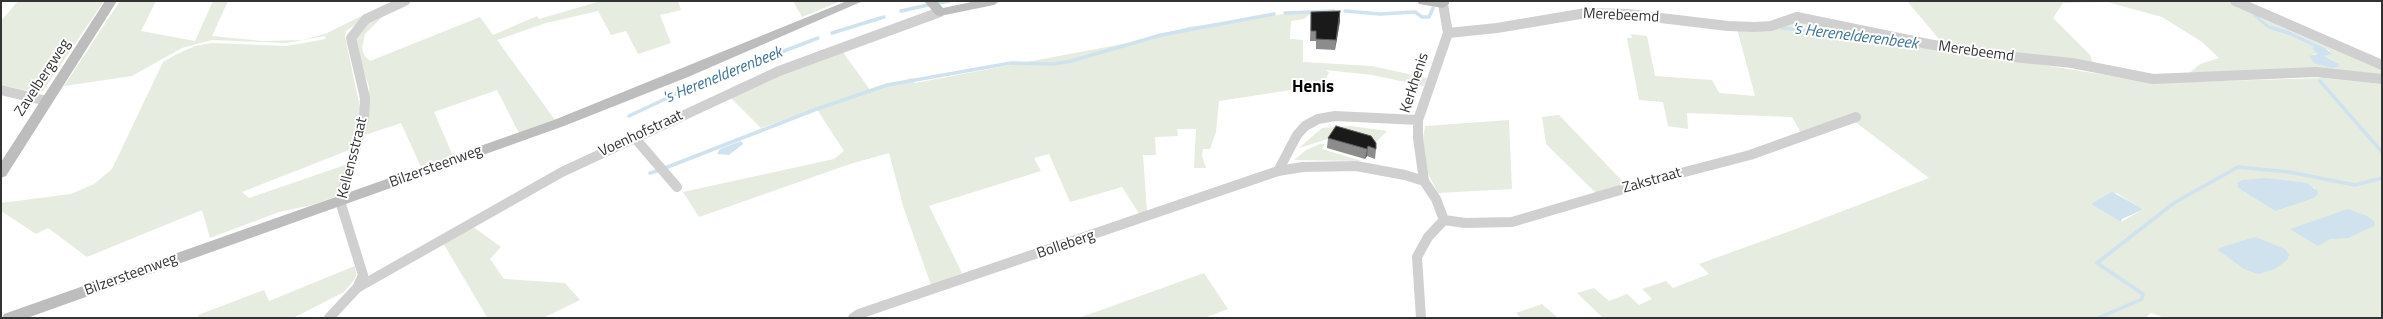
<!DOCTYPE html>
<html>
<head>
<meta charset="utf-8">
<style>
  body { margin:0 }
  #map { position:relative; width:2383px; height:319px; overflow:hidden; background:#fff; font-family:"Titillium Web",sans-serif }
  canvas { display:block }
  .frame { position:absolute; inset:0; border:2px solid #333; pointer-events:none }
</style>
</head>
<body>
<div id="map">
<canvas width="2383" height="319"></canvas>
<div class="frame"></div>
</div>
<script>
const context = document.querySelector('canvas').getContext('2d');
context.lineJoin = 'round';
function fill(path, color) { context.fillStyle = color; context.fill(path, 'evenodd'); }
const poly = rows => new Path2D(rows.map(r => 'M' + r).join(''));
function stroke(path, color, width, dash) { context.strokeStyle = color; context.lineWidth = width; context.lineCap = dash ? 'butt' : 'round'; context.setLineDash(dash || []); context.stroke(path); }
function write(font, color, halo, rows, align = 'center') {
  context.font = font + ' "Titillium Web",sans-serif'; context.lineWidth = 4; context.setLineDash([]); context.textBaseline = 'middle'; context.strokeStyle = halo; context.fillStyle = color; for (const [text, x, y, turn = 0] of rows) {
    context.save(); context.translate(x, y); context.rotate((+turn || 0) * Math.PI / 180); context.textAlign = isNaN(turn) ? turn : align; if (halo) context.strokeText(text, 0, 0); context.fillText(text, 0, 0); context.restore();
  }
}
const green = poly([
  [18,1,104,1,43,91,38,93,1,85,1,21],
  [120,1,156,1,141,31,195,41,213,1,228,1,212,36,263,41,302,40,325,34,386,4,399,1,372,13,346,31,345,36,361,113,349,150,242,192,249,198,348,164,337,196,312,205,279,212,210,238,202,210,87,257,48,228,36,234,1,211,1,203,71,194,94,184,112,169,163,62,177,54,195,46,212,43,287,46,326,39,325,36,286,43,212,40,182,48,132,76,64,86],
  [405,1,413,1,383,16,365,34,362,48,364,55,370,61,480,17,493,35,537,16,539,19,601,1,678,1,681,10,660,15,671,43,638,54,626,31,611,35,598,11,546,23,497,40,555,120,519,133,497,90,434,112,453,156,421,167,401,123,365,135,369,105,369,86,355,51,356,35,363,24],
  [793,1,841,1,802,17],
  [1907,1,2231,1,2382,67,2382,77,2186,76,2200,64,2219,58,2202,42,2162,17,2107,2,2063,3,2053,18,2090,55,2094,66,1943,44],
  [2255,12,2269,25,2287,30,2325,48,2330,51,2324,56,2339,64,2312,55,2319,53,2314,47,2291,36,2269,29],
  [1292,13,1311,13,1304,19,1291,21,1290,39,1303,40,1303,62,1372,66,1427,78,1424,86,1372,75,1325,70,1329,72,1322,90,1304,88,1219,101,1216,132,1210,149,1203,149,1202,156,1206,168,1194,168,1196,129,1177,129,1178,136,1155,137,1156,155,1143,155,1147,212,1140,215,1122,187,1070,202,1049,154,1034,158,1041,171,929,206,962,273,931,285,904,209,889,153,850,164,699,217,683,192,834,159,844,151,816,108,761,128,729,96,842,51,871,91,912,78,915,83,1144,40,1188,27],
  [1798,20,2024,62,2155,83,2323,78,2382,84,2382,318,2165,318,2151,313,2145,318,1603,318,1577,293,1594,288,1609,301,1627,294,1639,305,1652,299,1642,289,1666,281,1673,288,1709,274,1699,264,1793,230,1929,178,1854,121,1801,133,1792,117,1687,113,1688,129,1668,126,1663,102,1639,100,1627,38,1632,38,1631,34,1647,36,1655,76,1712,80,1719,93,1755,96,1737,29],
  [2237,183,2314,187,2318,194,2275,211,2238,188],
  [2116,193,2140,207,2142,210,2121,222,2092,205],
  [1559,115,1587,144,1625,184,1597,194,1546,144,1542,117],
  [1509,120,1512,189,1438,193,1427,172,1423,139,1425,126],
  [1351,126,1387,131,1374,144,1332,133,1328,139,1299,148,1322,128],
  [1320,144,1325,144,1322,149,1362,161,1294,160,1306,150],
  [472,226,501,247,490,259,504,279,565,283,580,300,543,318,484,318,487,317,443,243],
  [355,266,356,275,354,280,344,292,293,318,199,318,198,315,264,290,269,301],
  [1204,273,1228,309,1204,318,1079,318],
  [1542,304,1558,318,1521,318,1516,313]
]);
const water = poly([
  [2254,12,2269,25,2287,30,2325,48,2332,54,2324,56,2339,64,2338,67,2331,68,2314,63,2309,56,2318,54,2312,48,2314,47,2291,36,2269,29,2253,16],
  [741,141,743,144,729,155,717,154,720,149],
  [2266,178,2307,183,2318,191,2318,194,2314,198,2275,211,2238,188,2237,183,2243,180],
  [2112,192,2140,207,2142,210,2122,219,2121,222,2092,205,2094,202],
  [2348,209,2367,216,2375,222,2374,226,2348,238,2330,239,2318,246,2290,229],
  [2255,237,2285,249,2289,255,2287,260,2275,269,2258,274,2244,269,2218,250,2219,248]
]);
const stream = poly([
  [939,3,949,1],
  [901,11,928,5],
  [1345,11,1380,14,1415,12,1422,17,1429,17,1433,8],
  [1285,13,1334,11],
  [1782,28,1870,37],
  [832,33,884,17],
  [2320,81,2382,152],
  [629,116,695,85,818,38],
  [665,168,814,110,887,85,1011,63,1054,64,1071,61,1161,35,1274,14],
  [650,173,657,171],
  [2098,318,2142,299,2143,294,2097,263,2174,203,2238,167,2289,172,2355,185,2382,178]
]);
const street = poly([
  [2235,1,2382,65],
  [1443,4,1448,33,1418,120,1418,138,1424,181,1436,199,1444,220],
  [1448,33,1497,28,1586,13,1627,14,1728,26,1755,27,1771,26,1797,17,1928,44,2004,56,2072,63,2153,79,2316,72,2382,79],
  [1,90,47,101],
  [634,137,677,187],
  [1278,171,1297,135,1305,126,1318,119,1335,116,1418,120],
  [1444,220,1465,223,1512,222,1654,180,1750,155,1856,117],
  [357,288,562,172,779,71,940,12],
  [329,318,357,288,363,275,340,201,364,119,365,98,351,38,366,19,405,1],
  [853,318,859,314,1278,171,1303,167,1356,166,1405,175,1424,181],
  [1421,318,1417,257,1428,237,1444,220]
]);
const secondary = poly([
  [105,1,117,1,6,176,1,178,1,162,105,1],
  [847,1,863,1,688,77,564,126,27,318,2,318,4,314,554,120,847,1],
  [924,1,937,1,943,8,976,1,1000,1,994,5,940,16,936,15,924,1],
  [1417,1,1449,1,1449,4,1443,8,1419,4,1417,1]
]);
const wall = poly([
  [1311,12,1340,21,1335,50,1316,49,1316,41,1310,41],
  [1336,126,1376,149,1375,159,1367,156,1365,159,1327,148,1328,138]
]);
const shadedWall = poly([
  [1340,11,1340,21,1335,50,1336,40],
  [1368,146,1367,156,1365,159,1367,149]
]);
const building = poly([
  [1340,11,1336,40,1316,39,1316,31,1311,31,1311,12,1340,11],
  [1336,126,1371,136,1376,143,1376,149,1368,146,1367,149,1328,138,1336,126]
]);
const streetNames = [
  ["Merebeemd",1621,16,3],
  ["Merebeemd",1976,52,8],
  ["Zavelbergweg",43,78,-57],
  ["Kerkhenis",1415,83,-72],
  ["Voenhofstraat",641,134,-25],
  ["Kellensstraat",353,158,-76],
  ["Bilzersteenweg",436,167,-20],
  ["Zakstraat",1652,181,-16],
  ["Bolleberg",1066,245,-19],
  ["Bilzersteenweg",131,275,-20]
];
const waterNames = [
  ["'s Herenelderenbeek",1855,37,7],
  ["'s Herenelderenbeek",723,76,-22]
];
const quarterNames = [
  ["Henis",1313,88]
];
fill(green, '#e6ecdf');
fill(water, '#cfe2ee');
stroke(stream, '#cfe2ee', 3.5);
stroke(street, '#d0d0d0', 10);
fill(secondary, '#bdbdbd');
fill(wall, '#8c8c8c');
fill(shadedWall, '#5f5f5f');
fill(building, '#1a1a1a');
stroke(building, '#5f5f5f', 1);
write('15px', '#333', '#fff', streetNames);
write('italic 16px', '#3f7597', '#fff', waterNames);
write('bold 17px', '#000', '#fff', quarterNames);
</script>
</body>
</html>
